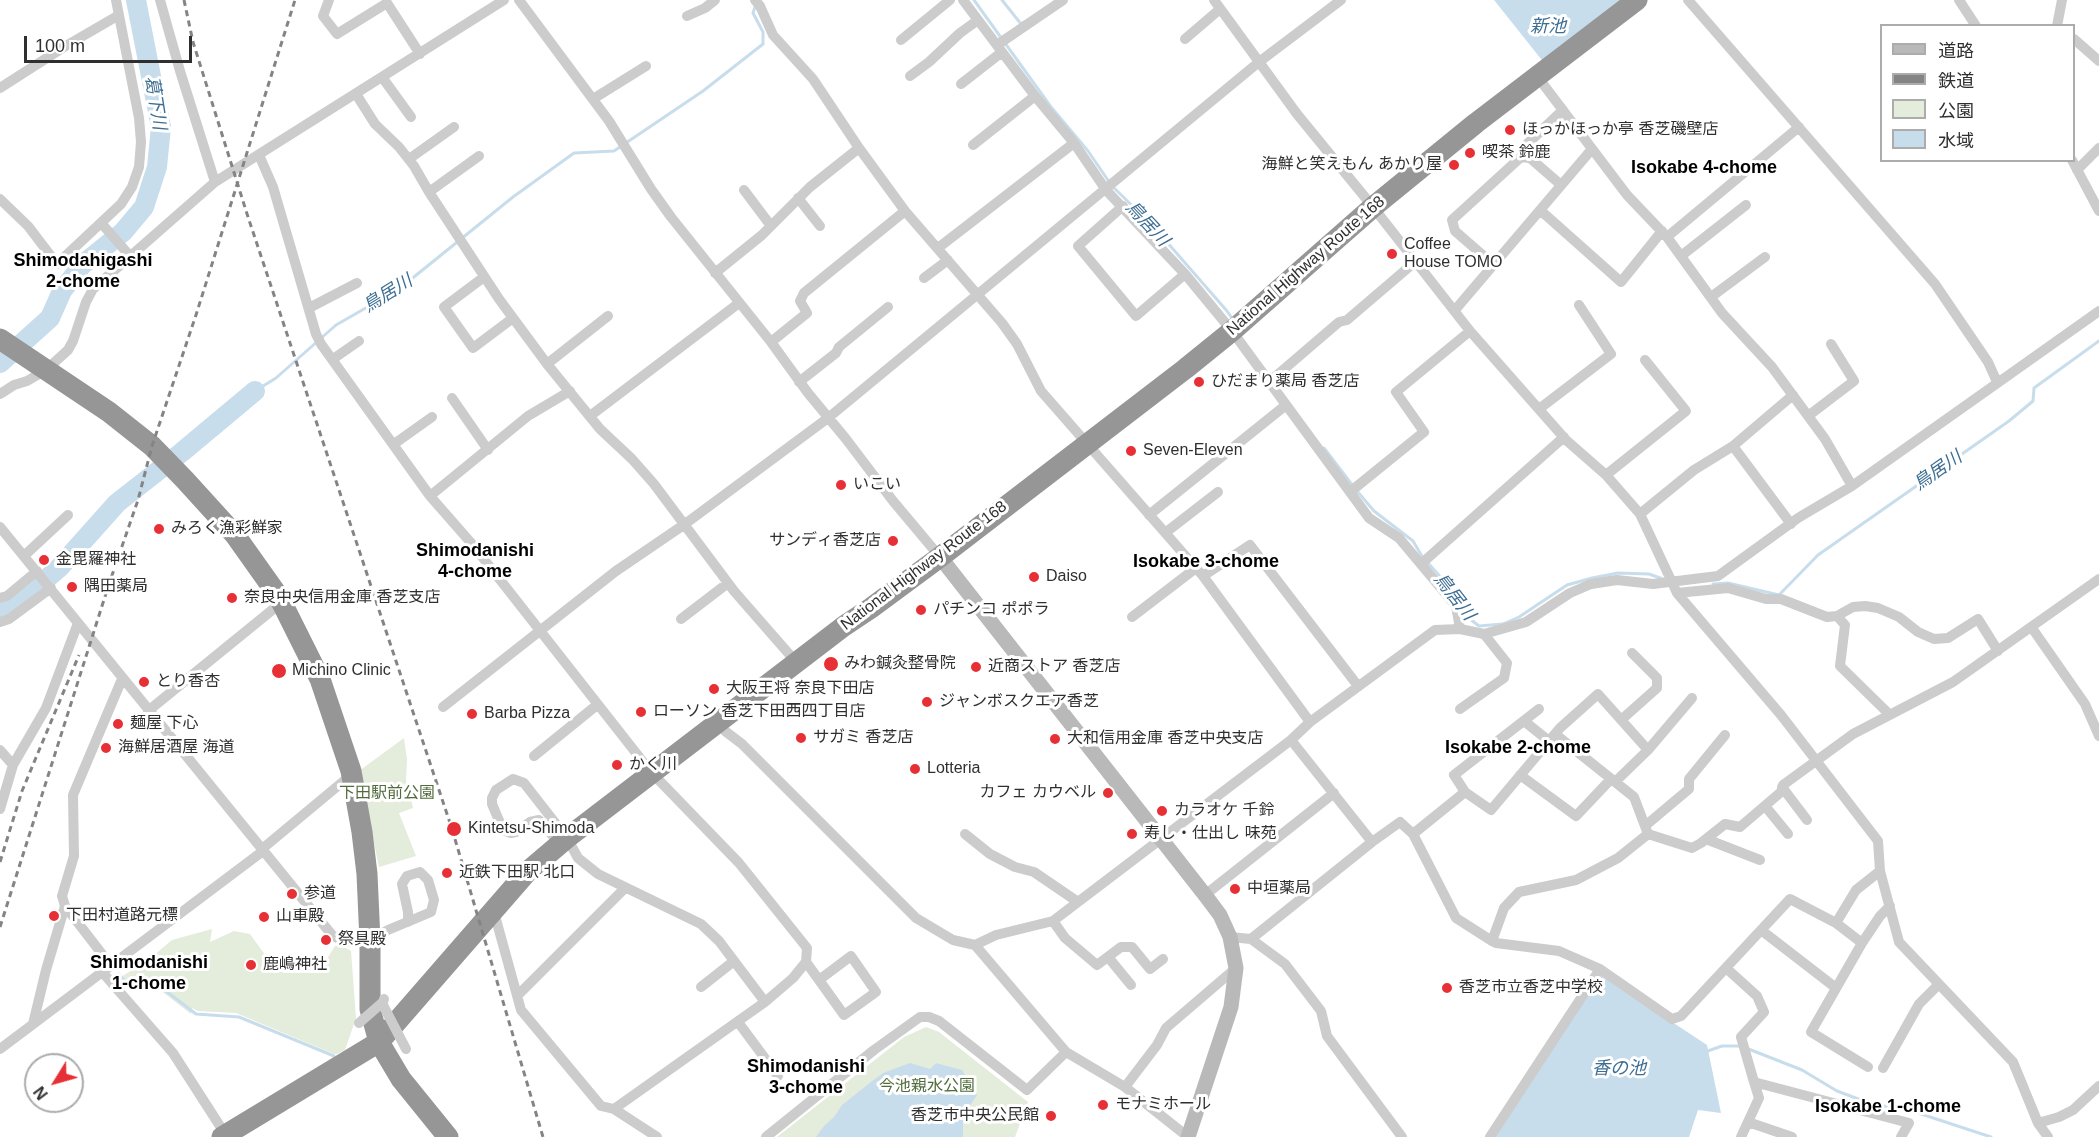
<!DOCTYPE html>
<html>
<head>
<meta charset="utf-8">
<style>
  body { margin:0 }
  #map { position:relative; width:2099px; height:1137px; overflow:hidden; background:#fff; font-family:Arial,"Noto Sans JP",sans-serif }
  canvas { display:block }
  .legend { position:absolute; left:1880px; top:24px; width:195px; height:138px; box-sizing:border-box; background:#fff; border:2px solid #acacac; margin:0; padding:8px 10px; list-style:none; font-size:18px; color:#2f2f2f }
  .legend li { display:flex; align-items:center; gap:12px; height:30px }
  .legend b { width:30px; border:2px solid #acacac }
  .north { position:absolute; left:24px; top:1053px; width:60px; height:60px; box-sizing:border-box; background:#fff; border:2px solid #acacac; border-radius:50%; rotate:233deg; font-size:16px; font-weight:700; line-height:24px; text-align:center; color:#2f2f2f }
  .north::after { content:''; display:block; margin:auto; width:21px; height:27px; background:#e73036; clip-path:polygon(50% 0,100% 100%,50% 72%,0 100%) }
  .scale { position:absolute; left:24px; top:36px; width:168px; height:27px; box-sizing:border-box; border:3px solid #2f2f2f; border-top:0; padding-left:8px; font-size:18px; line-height:21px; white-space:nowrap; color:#2f2f2f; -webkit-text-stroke:4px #fff; paint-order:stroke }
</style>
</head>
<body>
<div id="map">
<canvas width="2099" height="1137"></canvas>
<ul class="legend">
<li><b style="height:8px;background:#b9b9b9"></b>道路</li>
<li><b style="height:8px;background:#848484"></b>鉄道</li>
<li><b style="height:16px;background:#e4ecdc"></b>公園</li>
<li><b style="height:16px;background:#c8ddec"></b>水域</li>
</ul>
<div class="north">N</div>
<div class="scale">100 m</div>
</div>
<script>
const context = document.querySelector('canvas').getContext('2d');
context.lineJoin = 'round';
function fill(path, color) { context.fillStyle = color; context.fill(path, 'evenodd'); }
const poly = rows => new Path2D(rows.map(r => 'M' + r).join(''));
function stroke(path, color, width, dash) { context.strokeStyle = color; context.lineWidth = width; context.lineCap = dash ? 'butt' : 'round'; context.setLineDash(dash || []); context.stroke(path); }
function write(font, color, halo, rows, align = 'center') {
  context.font = font + ' Arial,"Noto Sans JP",sans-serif'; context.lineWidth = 6; context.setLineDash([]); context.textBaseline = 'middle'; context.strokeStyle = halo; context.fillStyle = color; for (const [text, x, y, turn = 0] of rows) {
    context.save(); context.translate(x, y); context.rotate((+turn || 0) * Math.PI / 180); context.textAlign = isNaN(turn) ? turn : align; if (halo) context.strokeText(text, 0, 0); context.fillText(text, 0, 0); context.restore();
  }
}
const green = poly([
  [404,738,407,760,406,780,413,808,399,813,416,856,379,867,359,771],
  [212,929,210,942,234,931,250,934,276,970,284,973,313,973,325,962,335,946,339,944,351,951,356,1018,345,1050,337,1054,334,1054,236,1013,198,1011,192,1008,191,1014,155,986,124,987,116,980,147,961,172,940],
  [926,1027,939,1032,1028,1102,1015,1137,777,1137,904,1037]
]);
const water = poly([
  [1494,0,1626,0,1545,64],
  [1601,975,1707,1045,1721,1113,1698,1110,1689,1137,1491,1137],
  [910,1063,930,1069,936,1063,962,1070,977,1095,963,1116,963,1137,816,1137,824,1126,834,1117,842,1105,871,1082,883,1073]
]);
const stream = poly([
  [974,0,1051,107,1088,151,1112,186,1152,225,1227,311,1234,321],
  [1002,0,1021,24,1024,22],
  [255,391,276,378,336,325,399,289,513,197,574,153,614,151,703,91,763,44,763,32,753,13,756,4],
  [1324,448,1353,486],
  [1357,491,1374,511,1413,541,1423,558],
  [1428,563,1462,601,1466,616,1479,626,1503,624,1519,617,1567,585,1592,578,1618,573,1649,574,1663,579],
  [1713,584,1728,583,1779,595,1818,555,2009,421,2033,401,2034,388,2099,341],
  [119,974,129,987,158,985,196,1014,239,1017,334,1056],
  [1746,1048,1802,1070,1837,1091,1869,1103,1918,1113,1991,1137],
  [1705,1052,1722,1046,1740,1046]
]);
const river = poly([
  [0,363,50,318,62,291,82,265,123,232,144,207,157,167,161,127,136,0],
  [0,613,22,600,59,568,117,503,182,452,255,391]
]);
const street = poly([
  [160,0,180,71,215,182],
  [329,0,323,16,337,34,387,3,420,54],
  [519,0,609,121,651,189,671,217,771,342,808,393,846,439,893,501,940,557],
  [755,0,760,6,773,35,813,79,859,148,905,211,1002,323,1017,344,1041,391,1203,576,1310,722],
  [963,0,1035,96,1074,143,1106,190,1185,274,1232,331,1369,518,1399,538,1456,606,1460,629],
  [1214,0,1297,114,1373,207,1470,331,1566,440,1606,475,1640,514,1677,593,1781,715,1878,841,1880,871,1899,942,2013,1062,2038,1123,2048,1137],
  [1688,0,1935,284,1988,362,1997,382],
  [1959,0,1976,26],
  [687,16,705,8,715,0],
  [2057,26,2062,0],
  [1185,39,1220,9],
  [2074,39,2099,61],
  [901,40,950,0],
  [997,45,1063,0],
  [910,76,929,62,960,33,978,20],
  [1537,76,1627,195,1667,237,1722,313,1772,367,1825,439,1852,486],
  [382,77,411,117],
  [961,84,1002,52],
  [0,88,64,47,119,15],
  [356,94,375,124,399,147,414,166,429,192,499,299,547,364,600,429,632,459,654,484,734,591,796,662],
  [593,99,646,66],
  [973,145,1035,96],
  [259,155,273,187,316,334,321,344,430,496,472,544,651,772,739,863,807,948,806,962,793,978,765,1002,614,1109],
  [1521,157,1525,146,1563,110],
  [409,159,454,127],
  [2072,160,2099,211],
  [2077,170,2099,148],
  [744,190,771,226],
  [429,192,479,156],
  [798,198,820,226],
  [0,199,28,226,57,264,121,204,132,187,139,167,141,142,139,118,116,0],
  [1123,206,1078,246,1136,316,1185,274],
  [1540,210,1621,282,1662,231],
  [102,224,130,256],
  [1667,237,1799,127],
  [938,248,1074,143],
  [1681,256,1746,205],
  [1494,265,1455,231,1452,220,1521,157,1530,158,1561,185],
  [715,273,762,235,810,187,859,148],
  [484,277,444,307,473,348,513,318],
  [924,278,948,260],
  [1711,297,1765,257],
  [309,308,357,283],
  [1455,310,1592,149],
  [771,342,807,313,800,301,804,293,905,211],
  [333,359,359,341],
  [547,364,608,316],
  [799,382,836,353,839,347,888,307],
  [1269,382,1339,322,1347,320,1416,261],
  [0,394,14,385,27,381,46,370,68,350,73,341,86,302,93,289,215,182,504,0],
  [452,398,488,450],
  [1539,409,1611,354,1579,305],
  [590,416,739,303],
  [1808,416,1854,381,1831,344],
  [394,444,432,417],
  [1733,446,1791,524],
  [1606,475,1686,411,1645,360],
  [1350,492,1424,432,1396,392,1470,331],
  [430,496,528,416,570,391],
  [1640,514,1694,470,1733,446,1793,395],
  [1149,515,1286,405],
  [0,527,332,935,344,942,370,941,388,930,431,912,434,900,428,880,420,872,407,876,402,884,408,912,408,922],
  [1165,533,1218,492],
  [25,555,68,515],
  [1421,564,1564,437],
  [1203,576,1250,545,1358,686],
  [1677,593,1728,588,1766,599,1781,599,1827,617,1837,616,1853,607,1865,606,1878,608,1899,617,1918,632,1934,639,1948,638,1978,619,1998,651],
  [0,598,7,596,37,571],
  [1837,616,1845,625,1840,666,1889,714],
  [1132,617,1196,568],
  [681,619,728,583],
  [0,622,9,619,51,588],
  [2032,628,2085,704,2099,736],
  [122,679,73,795,74,856,62,896,65,906,102,954,103,973,173,1053,227,1137],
  [443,707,616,571,685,524,828,418,1259,62,1341,0],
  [1460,709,1504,678,1507,663,1484,634],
  [1539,709,1454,775,1465,792,1413,834,1456,918,1492,941,1496,943,1559,951,1600,969,1672,1019,1681,1016,1790,899,1836,923,1862,943,1880,916,1890,906],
  [148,711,282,602],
  [1621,720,1657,688,1657,678,1632,653],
  [719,721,725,731,742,744,916,918,953,940,975,945,1066,1052,1125,1087,1188,1137],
  [1524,721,1549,741],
  [1555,734,1634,797,1648,834],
  [0,750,13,765],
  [534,756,597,705],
  [1520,775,1576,816,1611,779],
  [1615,782,1648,750,1692,698],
  [1782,787,1807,820],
  [1465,792,1491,810,1560,728,1598,694,1648,750],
  [1765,806,1788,834],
  [0,809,13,765,46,708,78,623],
  [1645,826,1689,789,1689,779,1725,735],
  [965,834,990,854,1015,867,1034,872,1078,902],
  [1706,839,1760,860],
  [1372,842,1400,822,1413,834],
  [560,844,539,820,530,822,516,832,511,833,503,830,492,804,492,798,496,790,513,779,524,783,567,838,578,858,598,874,701,924,719,941,765,1002],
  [262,849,351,775],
  [1205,895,1334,793],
  [494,912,521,1010,601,1106,614,1109,657,1137],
  [1053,921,1065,938,1097,965,1121,947,1132,947,1150,969,1163,959],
  [1836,923,1856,890,1880,871],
  [1761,930,1836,988],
  [1230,937,1251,939,1285,964,1321,1011,1327,1036,1402,1137],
  [1251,939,1372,842,1291,740],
  [1492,941,1504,908,1519,892,1576,880,1618,858,1648,834,1692,848,1701,843,1725,824,1740,827,1781,792,1783,785,1853,734,1953,682,2099,579],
  [1862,943,1811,1032,1868,1067],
  [975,945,996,935,1053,921,1291,740,1310,722,1435,630,1460,629,1484,634,1526,622,1570,593,1591,584,1617,580,1653,584,1718,576,1798,518,1852,486,2099,311],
  [1108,957,1131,985],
  [806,962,819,980,844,1015,876,992,851,956,819,980],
  [1726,968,1757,996,1764,1012,1741,1037,1754,1082],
  [701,987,734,961],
  [518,995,625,888],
  [738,1022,778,1076],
  [33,1024,46,970,65,906],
  [0,1049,263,851],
  [1883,1068,1919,1004,1939,984],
  [1125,1087,1157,1045,1166,1028,1236,968],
  [1748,1122,1792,1137],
  [2038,1123,2059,1117,2073,1110,2099,1086],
  [766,1137,874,1050,920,1017,929,1017,939,1021,1027,1090,1066,1052],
  [1490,1137,1600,969],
  [1741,1137,1759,1098,1754,1082,1909,1123,1901,1137]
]);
const secondary = poly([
  [940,557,1205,895,1220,915,1230,937,1236,968,1231,1007,1188,1137]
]);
const highway = poly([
  [0,339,109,412,152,446,185,480,235,535,279,597,320,679,351,771,362,832,367,874,370,941,370,1009,379,1042,401,1079,448,1137],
  [222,1137,379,1042,527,872,567,838,844,626,871,608,940,557,1185,369,1232,331,1373,207,1476,123,1637,0]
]);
const rail = poly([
  [184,0,193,42,248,217,452,829,543,1137],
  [0,862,22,791,79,655],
  [0,927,109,584,138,500,152,446,196,315,295,0]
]);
const streetBridge = poly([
  [382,1003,406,1049],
  [359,1023,383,1002,384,999]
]);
const markers = [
  [1510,130,6,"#e73036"],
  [1470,153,6,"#e73036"],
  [1454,165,6,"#e73036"],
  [1392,254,6,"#e73036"],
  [1199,382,6,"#e73036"],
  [1131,451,6,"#e73036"],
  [841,485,6,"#e73036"],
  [159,529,6,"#e73036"],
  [893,541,6,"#e73036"],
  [44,560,6,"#e73036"],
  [1034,577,6,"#e73036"],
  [72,587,6,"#e73036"],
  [232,598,6,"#e73036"],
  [921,610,6,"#e73036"],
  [831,664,8,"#e73036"],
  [976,667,6,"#e73036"],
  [279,671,8,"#e73036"],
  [144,682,6,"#e73036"],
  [714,689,6,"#e73036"],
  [927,702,6,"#e73036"],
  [641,712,6,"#e73036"],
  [472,714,6,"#e73036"],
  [118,724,6,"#e73036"],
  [801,738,6,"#e73036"],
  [1055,739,6,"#e73036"],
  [106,748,6,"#e73036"],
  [617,765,6,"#e73036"],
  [915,769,6,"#e73036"],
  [1108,793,6,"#e73036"],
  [1162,811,6,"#e73036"],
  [454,829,8,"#e73036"],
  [1132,834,6,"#e73036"],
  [447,873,6,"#e73036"],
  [1235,889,6,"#e73036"],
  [292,894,6,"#e73036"],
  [54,916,6,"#e73036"],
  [264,917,6,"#e73036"],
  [326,940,6,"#e73036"],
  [251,965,6,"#e73036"],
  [1447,988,6,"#e73036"],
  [1103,1105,6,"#e73036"],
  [1051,1116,6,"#e73036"]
];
const poiNames = [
  ["ほっかほっか亭 香芝磯壁店",1522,130],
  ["喫茶 鈴鹿",1482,153],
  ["海鮮と笑えもん あかり屋",1442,165,"right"],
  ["Coffee",1404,245],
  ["House TOMO",1404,263],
  ["ひだまり薬局 香芝店",1211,382],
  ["Seven-Eleven",1143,451],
  ["いこい",853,485],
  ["みろく漁彩鮮家",171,529],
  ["サンディ香芝店",881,541,"right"],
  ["金毘羅神社",56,560],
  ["Daiso",1046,577],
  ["隅田薬局",84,587],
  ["奈良中央信用金庫 香芝支店",244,598],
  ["パチンコ ポポラ",933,610],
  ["みわ鍼灸整骨院",844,664],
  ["近商ストア 香芝店",988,667],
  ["Michino Clinic",292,671],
  ["とり香杏",156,682],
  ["大阪王将 奈良下田店",726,689],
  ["ジャンボスクエア香芝",939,702],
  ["ローソン 香芝下田西四丁目店",653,712],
  ["Barba Pizza",484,714],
  ["麺屋 下心",130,724],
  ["サガミ 香芝店",813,738],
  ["大和信用金庫 香芝中央支店",1067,739],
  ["海鮮居酒屋 海道",118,748],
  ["かく川",629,765],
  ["Lotteria",927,769],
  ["カフェ カウベル",1096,793,"right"],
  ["カラオケ 千鈴",1174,811],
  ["Kintetsu-Shimoda",468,829],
  ["寿し・仕出し 味苑",1144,834],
  ["近鉄下田駅 北口",459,873],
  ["中垣薬局",1247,889],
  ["参道",304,894],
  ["下田村道路元標",66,916],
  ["山車殿",276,917],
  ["祭具殿",338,940],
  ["鹿嶋神社",263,965],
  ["香芝市立香芝中学校",1459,988],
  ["モナミホール",1115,1105],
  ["香芝市中央公民館",1039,1116,"right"]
];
const streetNames = [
  ["National Highway Route 168",1306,266,-41],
  ["National Highway Route 168",924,566,-37]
];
const parkNames = [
  ["下田駅前公園",387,794],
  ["今池親水公園",927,1087]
];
const waterNames = [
  ["新池",1548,27],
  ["葛下川",155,103,81],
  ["鳥居川",1147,224,47],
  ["鳥居川",388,294,-32],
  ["鳥居川",1938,471,-35],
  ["鳥居川",1454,597,52],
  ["香の池",1619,1069]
];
const neighbourhoodNames = [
  ["Isokabe 4-chome",1704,168],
  ["Shimodahigashi",83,261],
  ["2-chome",83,282],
  ["Shimodanishi",475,551],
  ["4-chome",475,572],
  ["Isokabe 3-chome",1206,562],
  ["Isokabe 2-chome",1518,748],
  ["Shimodanishi",149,963],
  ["1-chome",149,984],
  ["Shimodanishi",806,1067],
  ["3-chome",806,1088],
  ["Isokabe 1-chome",1888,1107]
];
fill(green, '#e4ecdc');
fill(water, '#c8ddec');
stroke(stream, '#c8ddec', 3);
stroke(river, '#c8ddec', 20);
stroke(street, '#ccc', 10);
stroke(secondary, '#b9b9b9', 15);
stroke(highway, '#969696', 21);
stroke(rail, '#848484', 3, [6, 4.5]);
stroke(streetBridge, '#ccc', 10);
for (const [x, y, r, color] of markers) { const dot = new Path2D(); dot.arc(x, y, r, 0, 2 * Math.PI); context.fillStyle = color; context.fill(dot); stroke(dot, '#fff', 2); }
write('16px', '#2f2f2f', '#fff', poiNames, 'left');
write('16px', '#2f2f2f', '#fff', streetNames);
write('16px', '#506b3c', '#fff', parkNames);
write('italic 18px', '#3c6d92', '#fff', waterNames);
write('bold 18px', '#000', '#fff', neighbourhoodNames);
</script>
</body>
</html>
